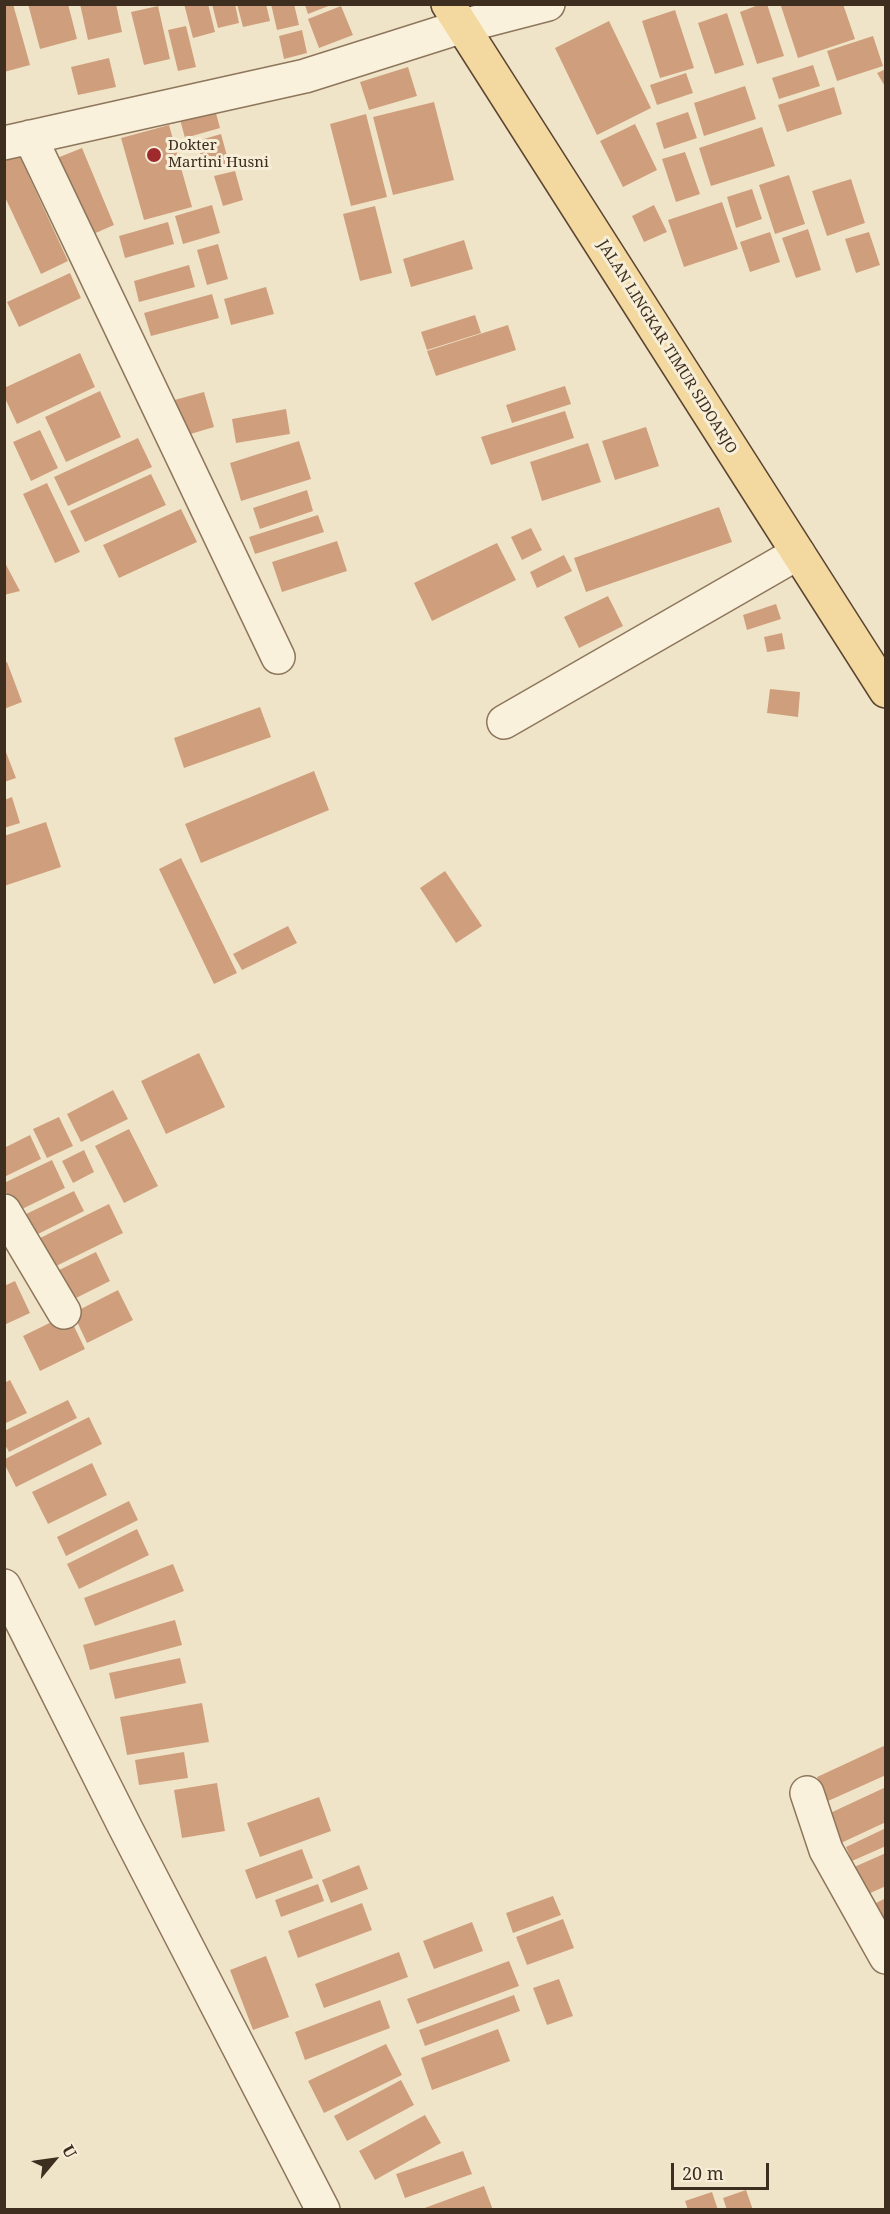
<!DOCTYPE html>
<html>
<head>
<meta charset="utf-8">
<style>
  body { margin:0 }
  #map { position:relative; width:890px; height:2214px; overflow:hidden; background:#f0e4c8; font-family:"Noto Serif",serif }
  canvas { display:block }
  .frame { position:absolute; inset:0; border:6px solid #3d2e20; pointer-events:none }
  .north { position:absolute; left:24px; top:2130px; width:60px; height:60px; -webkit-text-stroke:4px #f7eed8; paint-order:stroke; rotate:61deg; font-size:16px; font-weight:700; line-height:24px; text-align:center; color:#3d2e20 }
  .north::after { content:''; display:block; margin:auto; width:21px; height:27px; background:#3d2e20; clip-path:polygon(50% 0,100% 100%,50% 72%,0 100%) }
  .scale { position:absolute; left:671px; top:2163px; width:98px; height:27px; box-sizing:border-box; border:3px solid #3d2e20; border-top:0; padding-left:8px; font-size:18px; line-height:21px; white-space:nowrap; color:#3d2e20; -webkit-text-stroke:4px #f7eed8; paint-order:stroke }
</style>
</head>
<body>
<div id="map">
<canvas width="890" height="2214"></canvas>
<div class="frame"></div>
<div class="north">U</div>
<div class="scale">20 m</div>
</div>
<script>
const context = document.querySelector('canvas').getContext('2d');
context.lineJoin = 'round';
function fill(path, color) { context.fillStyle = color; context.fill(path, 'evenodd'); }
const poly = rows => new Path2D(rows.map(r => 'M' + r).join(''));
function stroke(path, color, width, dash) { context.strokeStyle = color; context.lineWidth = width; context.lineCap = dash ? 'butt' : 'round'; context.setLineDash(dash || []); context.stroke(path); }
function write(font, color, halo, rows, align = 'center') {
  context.font = font + ' "Noto Serif",serif'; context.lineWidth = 6; context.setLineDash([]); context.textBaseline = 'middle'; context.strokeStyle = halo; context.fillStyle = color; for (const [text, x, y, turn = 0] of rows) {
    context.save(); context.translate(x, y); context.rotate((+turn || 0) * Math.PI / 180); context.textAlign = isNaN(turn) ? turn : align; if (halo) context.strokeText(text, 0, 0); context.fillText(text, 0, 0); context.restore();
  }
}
const building = poly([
  [4,4,13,4,30,65,4,72],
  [28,4,68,4,77,39,40,49],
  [80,4,116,4,122,32,88,40],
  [184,4,208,4,215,32,193,38],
  [212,4,235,4,239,23,218,28],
  [237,4,266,4,270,21,243,27],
  [271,4,294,4,299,25,277,30],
  [761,4,767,4,784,56,757,64,740,12],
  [785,4,843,4,855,39,798,58,781,6],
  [305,5,331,5,308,14],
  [158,6,170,59,144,65,131,12],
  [341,6,353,35,319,48,308,19],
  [675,10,694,68,660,78,642,21],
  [727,13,744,65,715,74,698,23],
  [609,21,651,108,597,135,555,48],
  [186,26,196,67,178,71,168,30],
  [302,30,307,53,284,59,279,36],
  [873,36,883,66,837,81,827,51],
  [109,58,116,87,78,95,71,67],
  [813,65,820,86,779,99,772,78],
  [408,67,417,96,369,110,360,82],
  [886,69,886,88,877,73],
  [686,73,693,93,657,105,650,85],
  [745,86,756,119,704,136,694,103],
  [834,87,842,114,787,132,778,105],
  [213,102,220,128,185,138,178,112],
  [434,102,454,180,393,195,373,117],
  [688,112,697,138,664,149,656,123],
  [366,114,387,197,351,206,330,124],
  [635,124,657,170,623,187,600,141],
  [169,125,192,207,144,220,121,138],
  [762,127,775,166,711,186,699,148],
  [221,134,229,163,204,170,197,141],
  [82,148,114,225,84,238,52,160],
  [685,152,700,194,676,202,662,159],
  [19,155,68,261,41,274,4,195,4,161],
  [235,171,243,200,223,206,214,176],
  [789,175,805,224,775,234,759,185],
  [851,179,865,223,827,236,812,191],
  [752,189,762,219,736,228,727,197],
  [722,202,738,249,684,267,668,220],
  [212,205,220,233,183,244,175,216],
  [654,205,667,232,644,242,632,216],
  [375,206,392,273,360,281,343,214],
  [168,222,174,244,125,258,119,236],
  [808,229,821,270,796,278,782,238],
  [770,232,780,262,750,272,740,242],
  [869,232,880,265,856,273,845,239],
  [464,240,473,269,411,287,403,259],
  [218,244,228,279,207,285,197,250],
  [189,265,195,287,139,302,134,281],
  [70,273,81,298,19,327,7,302],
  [266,287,274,314,231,325,224,299],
  [212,294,219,318,151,336,144,313],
  [475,315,481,333,427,350,421,332],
  [508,325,516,350,436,376,427,351],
  [80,353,95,387,17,424,4,396,4,388],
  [565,386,571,404,512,423,506,405],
  [100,391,121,437,66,462,45,417],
  [204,392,214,427,177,438,167,402],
  [286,409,290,434,236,443,232,419],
  [565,411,574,438,491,465,481,437],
  [646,427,659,466,615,480,602,441],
  [40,430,58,468,31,481,13,442],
  [138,438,152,467,68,506,54,477],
  [299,441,311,479,241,501,230,463],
  [588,443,601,482,542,501,530,462],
  [151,474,166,505,85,542,70,511],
  [47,483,80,552,55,563,23,494],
  [307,490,313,511,260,529,253,508],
  [719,507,732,542,586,592,574,558],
  [181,509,197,542,119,578,103,545],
  [318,515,324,532,255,554,249,537],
  [531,528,542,550,522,560,511,537],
  [337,541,347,571,282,592,272,562],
  [497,543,516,580,432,621,414,583],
  [564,555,572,571,537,588,530,572],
  [4,561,20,591,4,595],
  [608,596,623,626,579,648,564,617],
  [776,604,781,619,747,630,743,615],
  [782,633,785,649,767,652,764,637],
  [7,662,22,702,4,709,4,663],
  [770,689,800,692,798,717,767,713],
  [260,707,271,737,184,768,174,738],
  [4,747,16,778,4,782],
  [314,771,329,810,201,863,185,824],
  [12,797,20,823,4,828,4,800],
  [46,822,61,867,4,886,4,836],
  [181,858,237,973,214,984,159,869],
  [445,871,482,926,456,943,420,888],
  [288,926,297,943,242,970,233,954],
  [199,1053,225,1107,166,1134,141,1081],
  [113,1090,128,1119,81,1142,67,1114],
  [59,1117,73,1146,47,1158,33,1129],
  [129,1129,158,1186,124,1203,95,1146],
  [30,1135,41,1159,4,1177,4,1148],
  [84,1150,94,1172,73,1183,62,1161],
  [52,1160,65,1188,16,1212,4,1188,4,1183],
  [74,1191,84,1211,32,1237,22,1216],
  [109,1204,123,1233,46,1271,32,1242],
  [96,1252,110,1281,66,1303,51,1274],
  [15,1281,30,1313,4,1325,4,1286],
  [118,1290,133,1320,87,1343,73,1313],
  [68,1314,85,1349,40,1371,23,1336],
  [10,1380,27,1413,4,1424,4,1383],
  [68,1400,77,1418,9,1452,4,1443,4,1431],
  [89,1417,102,1444,16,1487,5,1465,5,1459],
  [92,1463,107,1495,48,1524,32,1492],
  [129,1501,138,1520,66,1556,57,1537],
  [137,1529,149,1555,79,1589,67,1564],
  [173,1564,184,1591,95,1626,84,1598],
  [175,1620,182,1645,90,1670,83,1645],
  [180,1658,186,1683,115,1699,109,1673],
  [202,1703,209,1742,127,1755,120,1717],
  [886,1745,886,1775,828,1801,817,1777],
  [184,1752,188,1778,139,1785,135,1760],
  [217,1783,225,1831,182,1838,174,1790],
  [886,1787,886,1822,841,1843,828,1814],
  [319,1797,331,1831,260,1857,247,1823],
  [886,1828,886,1846,852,1861,846,1847],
  [302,1849,313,1878,256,1899,245,1870],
  [886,1853,886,1886,859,1898,845,1871],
  [359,1865,368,1889,331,1903,322,1880],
  [318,1884,324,1901,281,1917,275,1900],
  [553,1896,561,1915,513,1933,506,1913],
  [886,1898,886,1924,876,1903],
  [362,1903,372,1930,298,1958,288,1931],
  [563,1919,574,1948,527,1965,516,1937],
  [472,1922,483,1951,434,1969,423,1941],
  [399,1952,408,1977,324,2008,315,1984],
  [266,1956,289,2017,253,2030,230,1970],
  [509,1961,519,1986,417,2024,407,1999],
  [559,1979,573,2016,547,2025,533,1988],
  [514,1995,520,2011,425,2046,419,2030],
  [380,2000,390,2028,305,2060,295,2032],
  [498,2029,510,2061,432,2090,421,2058],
  [386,2044,402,2075,324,2113,308,2081],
  [401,2080,414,2105,347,2141,334,2116],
  [425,2115,441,2143,375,2180,359,2151],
  [463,2151,472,2174,405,2198,396,2174],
  [484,2186,493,2210,422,2210,422,2209],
  [746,2190,753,2210,727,2210,723,2198],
  [712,2192,718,2210,688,2210,685,2201]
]);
const minor = poly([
  [30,137,278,657],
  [4,143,305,76,463,26,548,4],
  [504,722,798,553],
  [4,1211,64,1312],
  [4,1586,126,1829,323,2210],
  [807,1793,826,1850,886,1957]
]);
const major = poly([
  [448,4,886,691]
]);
const markers = [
  [154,155,8,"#9e2a2b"]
];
const poiNames = [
  ["Dokter",168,146],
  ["Martini Husni",168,163]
];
const streetNames = [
  ["JALAN LINGKAR TIMUR SIDOARJO",667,347,58]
];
fill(building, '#cf9f7d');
stroke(minor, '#8d765c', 36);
stroke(major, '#5b4430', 36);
stroke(minor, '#faf1dc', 33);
stroke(major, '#f3d9a0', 33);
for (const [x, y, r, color] of markers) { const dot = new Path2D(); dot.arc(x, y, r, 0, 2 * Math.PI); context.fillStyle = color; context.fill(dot); stroke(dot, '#f7eed8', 2); }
write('15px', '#3d2e20', '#f7eed8', poiNames, 'left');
write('15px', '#3d2e20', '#f7eed8', streetNames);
</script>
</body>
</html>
